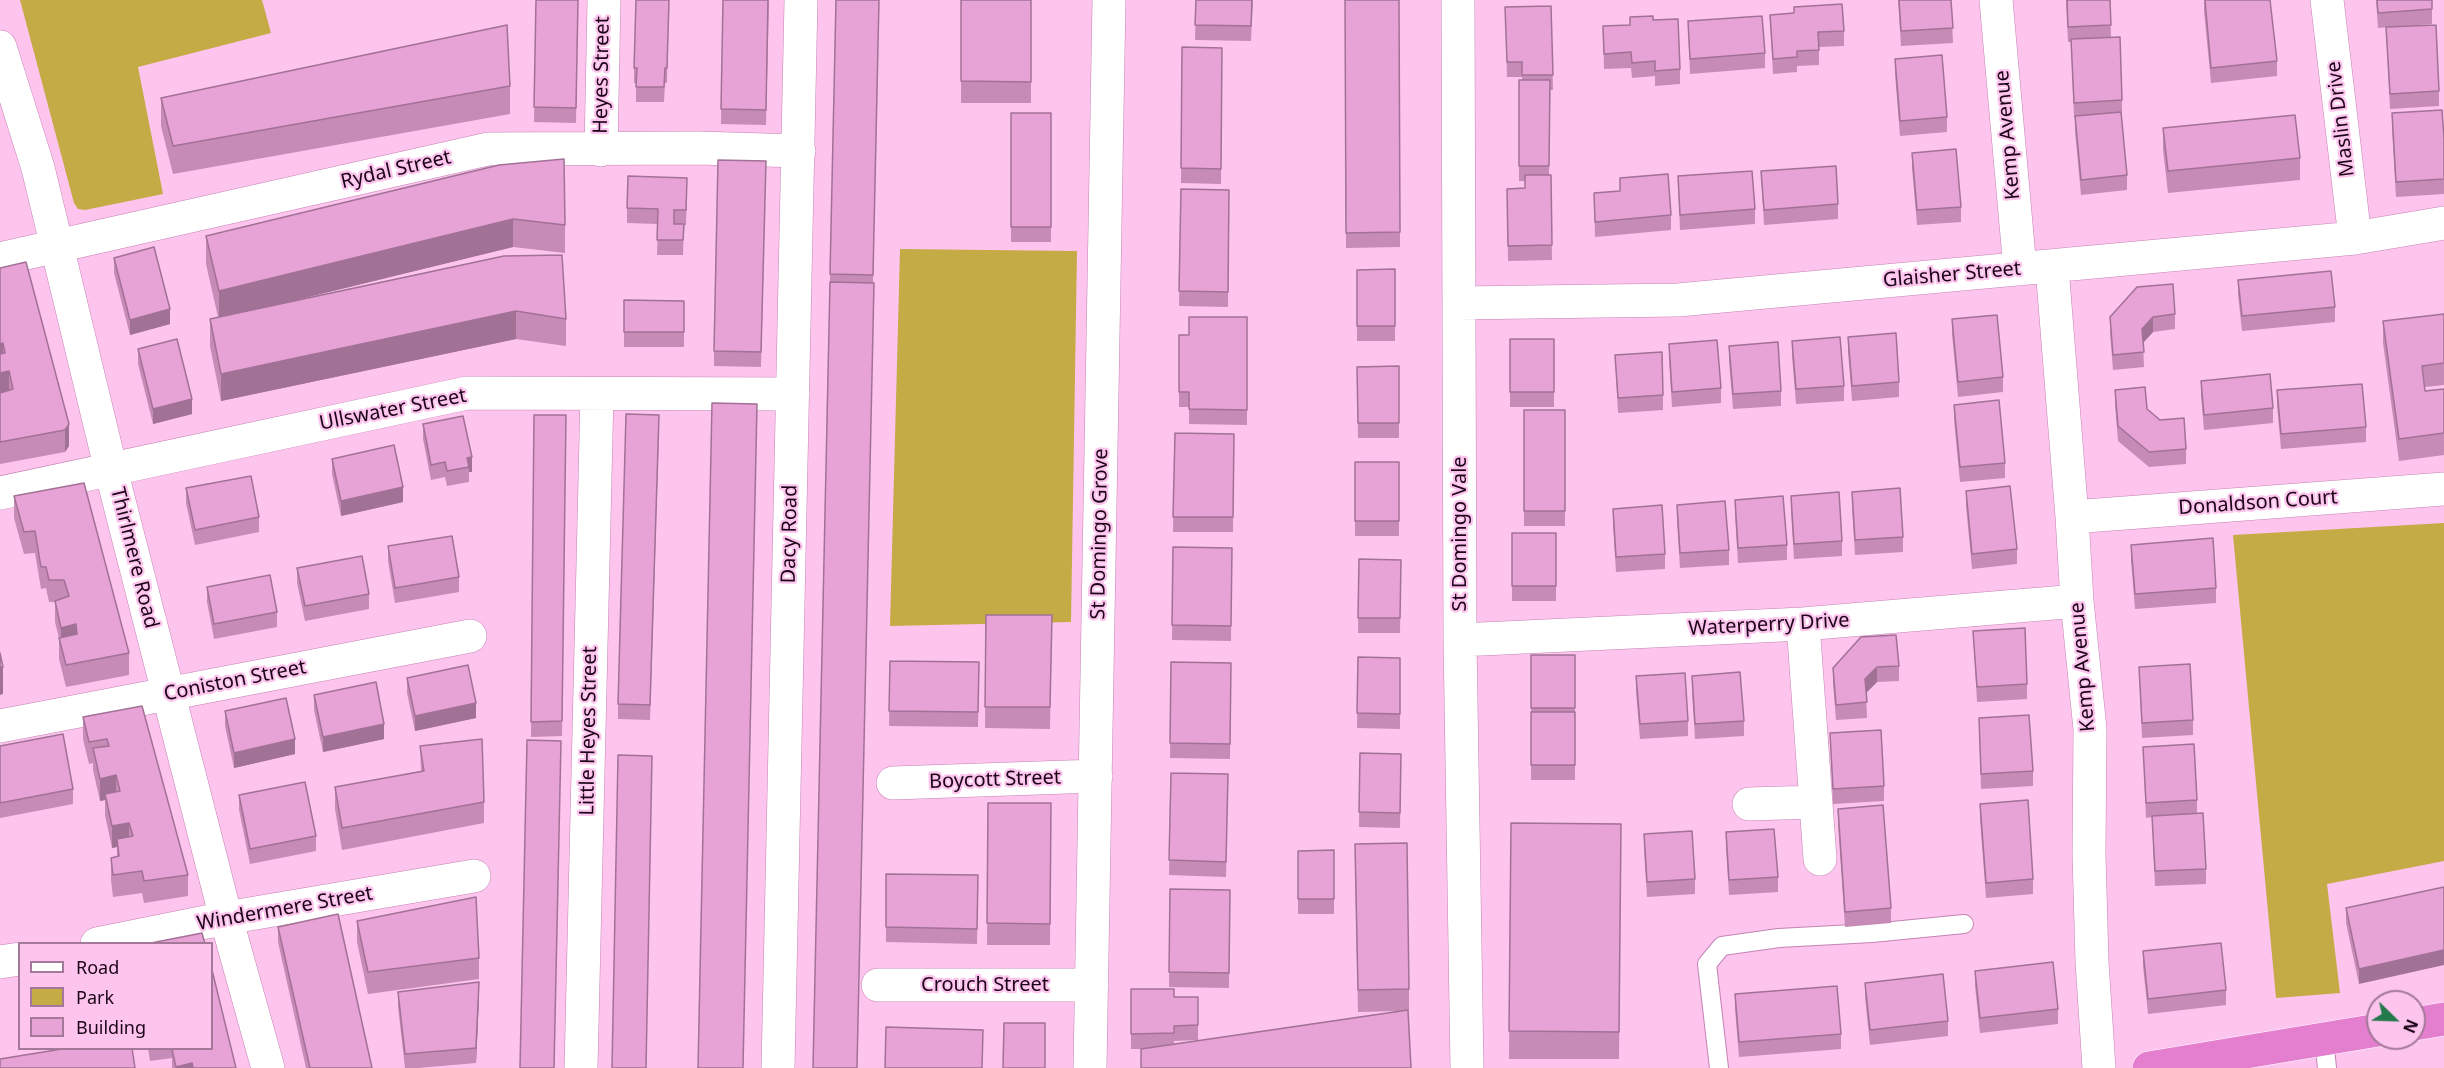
<!DOCTYPE html>
<html>
<head>
<meta charset="utf-8">
<style>
  body { margin:0 }
  #map { position:relative; width:2444px; height:1068px; overflow:hidden; background:#fdc4ee; font-family:"Noto Sans",sans-serif }
  canvas { display:block }
  .legend { position:absolute; left:18px; top:942px; width:195px; height:108px; box-sizing:border-box; background:#fdc4ee; border:2px solid #a37898; margin:0; padding:8px 10px; list-style:none; font-size:18px; color:#1c0518 }
  .legend li { display:flex; align-items:center; gap:12px; height:30px }
  .legend b { width:30px; border:2px solid #a37898 }
  .north { position:absolute; left:2366px; top:990px; width:60px; height:60px; box-sizing:border-box; background:#fdc4ee; border:2px solid #a37898; border-radius:50%; rotate:113deg; font-size:16px; font-weight:700; line-height:24px; text-align:center; color:#1c0518 }
  .north::after { content:''; display:block; margin:auto; width:21px; height:27px; background:#24794c; clip-path:polygon(50% 0,100% 100%,50% 72%,0 100%) }
</style>
</head>
<body>
<div id="map">
<canvas width="2444" height="1068"></canvas>
<ul class="legend">
<li><b style="height:8px;background:#fff"></b>Road</li>
<li><b style="height:16px;background:#c4ab46"></b>Park</li>
<li><b style="height:16px;background:#e7a2d6"></b>Building</li>
</ul>
<div class="north">N</div>
</div>
<script>
const context = document.querySelector('canvas').getContext('2d');
context.lineJoin = 'round';
function fill(path, color) { context.fillStyle = color; context.fill(path, 'evenodd'); }
const poly = rows => new Path2D(rows.map(r => 'M' + r).join(''));
function stroke(path, color, width, dash) { context.strokeStyle = color; context.lineWidth = width; context.lineCap = dash ? 'butt' : 'round'; context.setLineDash(dash || []); context.stroke(path); }
function write(font, color, halo, rows, align = 'center') {
  context.font = font + ' "Noto Sans",sans-serif'; context.lineWidth = 4.5; context.setLineDash([]); context.textBaseline = 'middle'; context.strokeStyle = halo; context.fillStyle = color; for (const [text, x, y, turn = 0] of rows) {
    context.save(); context.translate(x, y); context.rotate((+turn || 0) * Math.PI / 180); context.textAlign = isNaN(turn) ? turn : align; if (halo) context.strokeText(text, 0, 0); context.fillText(text, 0, 0); context.restore();
  }
}
const green = poly([
  [20,0,262,0,271,33,138,67,163,194,85,210,78,209,74,203],
  [900,249,1077,251,1071,622,890,626],
  [2444,523,2444,861,2327,884,2340,993,2276,998,2233,535]
]);
const lane = poly([
  [2324,1039,2327,1068],
  [1719,1068,1707,964,1722,946,1779,938,1872,933,1964,924]
]);
const street = poly([
  [1458,0,1460,640,1467,1068],
  [1996,0,2020,269],
  [2327,0,2355,238],
  [0,47,38,168,111,470,226,918,268,1068],
  [601,150,604,0],
  [0,259,488,149,698,148,799,151],
  [2052,267,2072,517,2077,601,2090,729,2089,854,2092,962,2099,1068],
  [1459,303,1678,300,2355,238,2444,223],
  [0,493,467,393,793,394],
  [2072,517,2444,489],
  [1803,624,1820,859],
  [1460,640,1803,624,2077,601],
  [0,726,470,636],
  [893,783,1096,776],
  [1749,804,1816,802],
  [97,944,226,918,474,876],
  [0,962,20,959],
  [878,985,1092,985],
  [581,1068,597,394],
  [778,1068,801,0],
  [1090,1068,1109,0]
]);
const highway = poly([
  [2414,1024,2444,1019],
  [2149,1068,2378,1030]
]);
const wall = poly([
  [536,0,578,0,576,123,534,122],
  [669,0,667,83,665,83,664,102,636,102,636,83,634,83,634,68],
  [723,0,769,0,766,125,721,124],
  [836,0,879,0,873,283,813,1068],
  [961,0,1031,0,1031,103,961,103],
  [1196,0,1253,0,1251,41,1195,40],
  [1345,0,1399,0,1400,247,1346,248],
  [1898,0,1951,0,1953,43,1901,46],
  [2066,0,2110,0,2111,37,2122,100,2122,115,2121,115,2127,175,2127,190,2081,195,2075,131,2075,118,2074,118,2071,42,2068,42],
  [2204,0,2277,61,2277,76,2211,83,2204,11],
  [2376,0,2432,0,2432,24,2378,28],
  [1551,6,1553,90,1550,90,1549,175,1551,175,1552,260,1508,261,1507,189,1525,188,1525,181,1519,181,1519,80,1522,80,1522,77,1507,77,1505,7],
  [1770,15,1844,31,1844,46,1819,47,1819,65,1797,66,1797,72,1773,74],
  [1653,20,1680,69,1680,84,1655,86,1655,76,1632,78,1631,68,1604,69,1603,26,1630,25],
  [1688,21,1765,53,1765,68,1690,74],
  [2386,27,2439,91,2439,106,2390,109],
  [1182,47,1222,48,1221,184,1181,183],
  [1895,59,1947,117,1947,132,1900,136,1895,74],
  [510,86,510,114,173,174,161,126,161,98],
  [1011,113,1051,113,1051,242,1011,242],
  [2392,113,2444,138,2444,194,2396,197,2392,128],
  [2163,128,2300,158,2300,180,2168,193,2163,150],
  [1912,153,1961,207,1961,222,1917,225,1912,168],
  [766,161,761,367,714,366,714,351],
  [499,165,565,225,565,253,513,247,291,301,504,256,566,319,566,346,516,339,221,401,210,346,210,319,218,317,206,264,206,236],
  [1761,171,1838,204,1838,219,1764,225],
  [1678,176,1755,209,1755,224,1680,230],
  [1620,178,1671,215,1671,230,1595,237,1594,193,1620,191],
  [1181,189,1229,190,1228,307,1179,306],
  [687,193,686,225,684,225,683,255,657,255,658,224,627,223,627,208],
  [114,258,170,324,130,335,114,273],
  [26,262,69,446,65,452,0,464,0,268],
  [1395,269,1395,341,1357,341,1357,270],
  [2238,280,2335,307,2335,322,2242,331,2238,295],
  [624,300,684,301,684,347,624,347],
  [2175,314,2175,329,2153,332,2143,343,2144,367,2113,370,2110,332,2110,317],
  [2444,314,2444,385,2425,387,2425,391,2444,389,2444,455,2399,461,2383,343,2383,321],
  [1247,317,1247,425,1189,424,1189,407,1179,407,1179,362,1189,335],
  [1952,319,2003,377,2003,392,1958,397,1952,334],
  [1848,337,1899,382,1899,397,1852,401,1848,352],
  [1510,339,1554,339,1554,407,1510,407],
  [1792,341,1844,386,1844,401,1796,404,1792,356],
  [1669,344,1721,388,1721,403,1672,407,1669,359],
  [1729,346,1781,391,1781,406,1733,409,1729,361],
  [138,349,192,414,153,424,138,364],
  [1615,355,1663,395,1663,410,1618,413],
  [1399,366,1399,438,1358,438,1357,367],
  [2201,381,2273,408,2273,423,2204,430,2201,396],
  [2115,390,2147,409,2186,449,2186,464,2149,467,2118,441,2115,405],
  [2277,390,2366,427,2366,442,2281,449,2277,405],
  [1954,405,2005,463,2005,478,1960,482,1954,420],
  [1524,410,1565,410,1565,526,1524,526],
  [534,415,566,415,562,736,531,737],
  [463,416,472,472,469,472,469,482,447,486,445,477,431,480,423,439,423,424],
  [659,430,650,720,618,719,618,704],
  [1175,433,1234,434,1233,532,1173,532],
  [332,459,403,502,341,516,332,474],
  [1355,462,1399,462,1399,536,1355,536],
  [186,488,259,517,259,532,195,545,186,503],
  [1966,491,2017,549,2017,564,1972,569,1966,506],
  [1852,492,1903,537,1903,552,1855,555,1852,507],
  [14,496,129,653,129,675,66,687,59,659,59,638,55,622,55,602,49,602,46,588,41,589,35,553,24,554,14,518],
  [1791,496,1842,541,1842,556,1794,559,1791,511],
  [1735,500,1787,545,1787,560,1738,563,1735,515],
  [1677,505,1729,550,1729,565,1680,568,1677,520],
  [1613,509,1665,554,1665,569,1616,572,1613,524],
  [1512,533,1556,533,1556,601,1512,601],
  [2131,545,2216,588,2216,603,2135,609,2131,560],
  [388,546,459,577,459,592,395,603,388,561],
  [1173,547,1232,548,1231,641,1172,640],
  [1359,559,1401,560,1400,633,1358,633],
  [297,568,369,594,369,609,305,621,297,583],
  [207,587,277,612,277,627,214,639,207,602],
  [986,615,1052,615,1050,729,985,728],
  [1973,631,2027,684,2027,699,1977,702],
  [1531,655,1575,655,1575,780,1531,780],
  [1358,657,1400,658,1400,729,1357,728],
  [890,661,979,662,978,727,889,726],
  [1171,662,1231,663,1230,759,1170,758],
  [1899,666,1899,681,1877,682,1866,693,1867,718,1836,720,1833,683,1833,668],
  [2139,667,2193,720,2193,735,2142,738],
  [1636,676,1688,721,1688,736,1640,739,1636,691],
  [1692,676,1744,721,1744,736,1695,739,1692,691],
  [407,678,476,718,415,731,407,693],
  [314,695,384,739,323,752,314,710],
  [142,706,188,875,188,896,144,903,142,893,113,897,111,880,111,858,117,857,117,847,112,848,105,815,105,800,100,801,93,770,93,763,89,764,83,739,83,717],
  [225,711,295,754,234,768,225,726],
  [1979,718,2033,771,2033,786,1981,789],
  [1830,733,1884,786,1884,801,1833,804],
  [0,746,73,789,73,804,0,818],
  [420,746,484,802,484,823,342,850,335,809,335,787,421,771],
  [2143,747,2197,800,2197,813,2206,869,2206,884,2155,886,2152,817,2146,818],
  [1360,753,1401,754,1400,828,1359,827],
  [1171,773,1228,774,1226,877,1169,875],
  [239,795,316,836,316,851,250,864,239,810],
  [988,803,1051,803,1050,945,987,945],
  [1980,804,2033,879,2033,894,1986,898,1980,819],
  [1838,809,1891,908,1891,923,1845,927,1838,824],
  [1511,823,1621,824,1619,1059,1509,1059],
  [1726,832,1778,877,1778,892,1729,895,1726,847],
  [1644,834,1695,879,1695,894,1647,897,1644,849],
  [1334,850,1334,914,1298,914,1298,851],
  [1355,866,1409,989,1409,1011,1144,1049,1131,1049,1131,989,1198,1012,1198,1040,1174,1041,1174,1044,1399,1011,1358,1012],
  [886,874,978,875,977,944,886,942],
  [2444,887,2359,984,2346,923,2346,908],
  [1170,889,1230,890,1229,988,1169,987],
  [357,921,479,958,479,979,368,994,357,942],
  [278,927,372,1068,306,1068,278,942],
  [2143,951,2226,990,2226,1005,2148,1014,2143,966],
  [1975,971,2058,1009,2058,1024,1980,1033,1975,986],
  [1865,983,1948,1021,1948,1036,1870,1045,1865,998],
  [398,992,479,997,476,1063,418,1068,405,1068,398,1007],
  [1735,994,1841,1034,1841,1049,1739,1057,1735,1009],
  [148,1048,212,1048,236,1068,172,1068,172,1058,150,1061]
]);
const shadedWall = poly([
  [513,219,513,247,219,319,219,291],
  [170,309,170,324,130,335,130,320],
  [516,311,516,339,221,401,221,374],
  [2153,317,2153,332,2142,344,2142,329],
  [3,343,3,365,0,365,0,344],
  [9,371,9,393,0,395,0,373],
  [192,399,192,414,153,424,153,409],
  [69,424,69,446,65,452,65,430],
  [472,457,472,472,469,472,467,458],
  [403,487,403,502,341,516,341,501],
  [76,624,76,646,61,647,61,628],
  [0,667,3,667,3,694,0,695],
  [1877,667,1877,682,1865,694,1865,679],
  [476,703,476,718,415,731,415,716],
  [384,724,384,739,323,752,323,737],
  [295,739,295,754,234,768,234,753],
  [116,775,116,797,105,794,105,800,100,801,100,779],
  [129,823,129,844,117,839,117,847,112,848,112,826],
  [2444,950,2444,965,2359,984,2359,969],
  [479,982,479,997,476,1063,476,1048],
  [192,1063,192,1068,176,1068,176,1067]
]);
const building = poly([
  [536,0,578,0,576,108,534,107,536,0],
  [636,0,669,0,667,68,665,68,664,87,636,87,637,68,634,68,636,0],
  [723,0,768,0,766,110,721,109,723,0],
  [836,0,879,0,873,275,830,274,836,0],
  [961,0,1031,0,1031,82,961,81,961,0],
  [1196,0,1252,0,1251,26,1195,25,1196,0],
  [1345,0,1399,0,1400,232,1346,233,1345,0],
  [1899,0,1951,0,1953,28,1901,31,1899,0],
  [2067,0,2110,0,2111,25,2068,27,2067,0],
  [2205,0,2270,0,2277,61,2211,68,2205,0],
  [2377,0,2432,0,2432,9,2378,13,2377,0],
  [1842,4,1844,31,1818,32,1819,50,1797,51,1797,57,1773,59,1770,15,1794,13,1794,7,1842,4],
  [1551,6,1553,75,1522,75,1522,62,1507,62,1505,7,1551,6],
  [1653,16,1653,20,1678,19,1680,69,1655,71,1655,61,1632,63,1631,52,1604,54,1603,26,1630,25,1630,17,1653,16],
  [1762,16,1765,53,1690,59,1688,21,1762,16],
  [507,25,510,86,173,146,161,98,507,25],
  [2436,25,2439,91,2390,94,2386,27,2436,25],
  [2120,37,2122,100,2074,103,2071,39,2120,37],
  [1182,47,1222,48,1221,169,1181,168,1182,47],
  [1942,55,1947,117,1900,121,1895,59,1942,55],
  [1519,80,1550,80,1549,166,1519,166,1519,80],
  [2442,110,2444,138,2444,179,2396,182,2392,113,2442,110],
  [2121,112,2127,175,2081,180,2075,116,2121,112],
  [1011,113,1051,113,1051,227,1011,227,1011,113],
  [2295,115,2300,158,2168,171,2163,128,2295,115],
  [1956,149,1961,207,1917,210,1912,153,1956,149],
  [564,159,565,225,513,219,219,291,206,236,499,165,564,159],
  [718,160,766,161,761,352,714,351,718,160],
  [1836,166,1838,204,1764,210,1761,171,1836,166],
  [1752,171,1755,209,1680,215,1678,176,1752,171],
  [1668,174,1671,215,1595,222,1594,193,1620,191,1620,178,1668,174],
  [1525,175,1551,175,1552,245,1508,246,1507,189,1525,188,1525,175],
  [628,176,687,178,686,210,674,210,674,224,684,224,683,240,657,240,658,209,627,208,628,176],
  [1181,189,1229,190,1228,292,1179,291,1181,189],
  [154,247,170,309,130,320,114,258,154,247],
  [562,255,566,319,516,311,221,374,210,319,504,256,562,255],
  [26,262,69,424,65,430,0,442,0,393,13,389,9,371,0,373,0,354,5,353,3,343,0,344,0,268,26,262],
  [1395,269,1395,326,1357,326,1357,270,1395,269],
  [2331,271,2335,307,2242,316,2238,280,2331,271],
  [830,282,874,283,857,1068,813,1068,830,282],
  [2173,284,2175,314,2153,317,2142,329,2144,352,2113,355,2110,317,2137,287,2173,284],
  [624,300,684,301,684,332,624,332,624,300],
  [2444,314,2444,363,2422,366,2425,391,2444,389,2444,433,2399,439,2383,321,2444,314],
  [1997,315,2003,377,1958,382,1952,319,1997,315],
  [1189,317,1247,317,1247,410,1189,409,1189,392,1179,392,1179,335,1189,335,1189,317],
  [1896,333,1899,382,1852,386,1848,337,1896,333],
  [1840,337,1844,386,1796,389,1792,341,1840,337],
  [177,339,192,399,153,409,138,349,177,339],
  [1510,339,1554,339,1554,392,1510,392,1510,339],
  [1717,340,1721,388,1672,392,1669,344,1717,340],
  [1778,342,1781,391,1733,394,1729,346,1778,342],
  [1662,352,1663,395,1618,398,1615,355,1662,352],
  [1399,366,1399,423,1358,423,1357,367,1399,366],
  [2270,374,2273,408,2204,415,2201,381,2270,374],
  [2362,384,2366,427,2281,434,2277,390,2362,384],
  [2145,387,2147,409,2160,420,2184,418,2186,449,2149,452,2118,426,2115,390,2145,387],
  [1999,400,2005,463,1960,467,1954,405,1999,400],
  [712,403,757,404,743,1068,698,1068,712,403],
  [1524,410,1565,410,1565,511,1524,511,1524,410],
  [626,414,659,415,650,705,618,704,626,414],
  [534,415,566,415,562,721,531,722,534,415],
  [463,416,472,457,467,458,469,467,447,471,445,462,431,465,423,424,463,416],
  [1175,433,1234,434,1233,517,1173,517,1175,433],
  [394,445,403,487,341,501,332,459,394,445],
  [1355,462,1399,462,1399,521,1355,521,1355,462],
  [251,476,259,517,195,530,186,488,251,476],
  [84,483,129,653,66,665,59,638,77,634,76,624,61,628,55,601,69,596,64,580,49,580,46,567,41,567,35,531,24,532,14,496,84,483],
  [2010,486,2017,549,1972,554,1966,491,2010,486],
  [1900,488,1903,537,1855,540,1852,492,1900,488],
  [1839,492,1842,541,1794,544,1791,496,1839,492],
  [1783,496,1787,545,1738,548,1735,500,1783,496],
  [1725,501,1729,550,1680,553,1677,505,1725,501],
  [1662,505,1665,554,1616,557,1613,509,1662,505],
  [1512,533,1556,533,1556,586,1512,586,1512,533],
  [452,536,459,577,395,588,388,546,452,536],
  [2213,538,2216,588,2135,594,2131,545,2213,538],
  [1173,547,1232,548,1231,626,1172,625,1173,547],
  [362,556,369,594,305,606,297,568,362,556],
  [1359,559,1401,560,1400,618,1358,618,1359,559],
  [270,575,277,612,214,624,207,587,270,575],
  [986,615,1052,615,1050,707,985,707,986,615],
  [2025,628,2027,684,1977,687,1973,631,2025,628],
  [1896,635,1899,666,1877,667,1865,679,1867,702,1836,705,1833,668,1861,637,1896,635],
  [0,653,3,667,0,667,0,653],
  [1531,655,1575,655,1575,708,1531,708,1531,655],
  [1358,657,1400,658,1400,714,1357,713,1358,657],
  [890,661,979,662,978,712,889,711,890,661],
  [1171,662,1231,663,1230,744,1170,743,1171,662],
  [2190,664,2193,720,2142,723,2139,667,2190,664],
  [468,665,476,703,415,716,407,678,468,665],
  [1740,672,1744,721,1695,724,1692,676,1740,672],
  [1685,673,1688,721,1640,724,1636,676,1685,673],
  [376,682,384,724,323,737,314,695,376,682],
  [286,698,295,739,234,753,225,711,286,698],
  [142,706,188,875,144,881,142,871,113,875,111,858,119,856,117,839,133,836,129,823,112,826,105,794,120,791,116,775,100,779,93,748,109,746,107,739,89,742,83,717,142,706],
  [1531,712,1575,712,1575,765,1531,765,1531,712],
  [2029,715,2033,771,1981,774,1979,718,2029,715],
  [1881,730,1884,786,1833,789,1830,733,1881,730],
  [63,734,73,789,0,803,0,746,63,734],
  [482,739,484,802,342,828,335,787,424,771,420,746,482,739],
  [527,740,561,741,554,1068,520,1068,527,740],
  [2194,744,2197,800,2146,803,2143,747,2194,744],
  [1360,753,1401,754,1400,813,1359,812,1360,753],
  [618,755,652,756,646,1068,612,1068,618,755],
  [1171,773,1228,774,1226,862,1169,860,1171,773],
  [305,782,316,836,250,849,239,795,305,782],
  [2028,800,2033,879,1986,883,1980,804,2028,800],
  [988,803,1051,803,1050,924,987,923,988,803],
  [1883,805,1891,908,1845,912,1838,809,1883,805],
  [2203,813,2206,869,2155,871,2152,816,2203,813],
  [1511,823,1621,824,1619,1032,1509,1031,1511,823],
  [1774,829,1778,877,1729,880,1726,832,1774,829],
  [1692,831,1695,879,1647,882,1644,834,1692,831],
  [1407,843,1409,989,1358,990,1355,844,1407,843],
  [1334,850,1334,899,1298,899,1298,851,1334,850],
  [886,874,978,875,977,929,886,927,886,874],
  [2444,887,2444,950,2359,969,2346,908,2444,887],
  [1170,889,1230,890,1229,973,1169,972,1170,889],
  [476,897,479,958,368,972,357,921,476,897],
  [338,914,372,1068,310,1068,278,927,338,914],
  [202,933,205,944,151,944,151,943,202,933],
  [2221,943,2226,990,2148,999,2143,951,2221,943],
  [2053,962,2058,1009,1980,1018,1975,971,2053,962],
  [212,970,236,1068,193,1068,192,1063,176,1067,172,1050,179,1048,212,1048,212,970],
  [1943,974,1948,1021,1870,1030,1865,983,1943,974],
  [479,982,476,1048,405,1054,398,992,479,982],
  [1837,986,1841,1034,1739,1042,1735,994,1837,986],
  [1131,989,1174,989,1174,997,1198,997,1198,1025,1174,1026,1174,1033,1131,1034,1131,989],
  [1408,1010,1411,1068,1141,1068,1141,1049,1408,1010],
  [1004,1023,1045,1023,1045,1068,1003,1068,1004,1023],
  [886,1027,983,1030,982,1068,885,1068,886,1027],
  [68,1048,132,1048,135,1068,0,1068,0,1059,68,1048]
]);
const streetNames = [
  ["Heyes Street",602,75,-89],
  ["Maslin Drive",2341,119,-97],
  ["Kemp Avenue",2008,135,-95],
  ["Rydal Street",396,170,-13],
  ["Glaisher Street",1952,275,-5],
  ["Ullswater Street",393,410,-11],
  ["Donaldson Court",2258,503,-4],
  ["Dacy Road",790,534,-89],
  ["St Domingo Grove",1100,534,-89],
  ["St Domingo Vale",1460,534,-90],
  ["Thirlmere Road",134,558,76],
  ["Waterperry Drive",1769,625,-3],
  ["Kemp Avenue",2083,667,-95],
  ["Coniston Street",235,681,-11],
  ["Little Heyes Street",589,731,-89],
  ["Boycott Street",995,780,-2],
  ["Windermere Street",285,909,-10],
  ["Crouch Street",985,985]
];
fill(green, '#c4ab46');
stroke(lane, '#c482b5', 20);
stroke(street, '#c482b5', 34);
stroke(highway, '#fff', 34);
stroke(lane, '#fff', 18);
stroke(street, '#fff', 33);
stroke(highway, '#e37fce', 33);
fill(wall, '#c78bb8');
fill(shadedWall, '#a27196');
fill(building, '#e7a2d6');
stroke(building, '#a27196', 1.5);
write('20px', '#1c0518', '#fdc4ee', streetNames);
</script>
</body>
</html>
